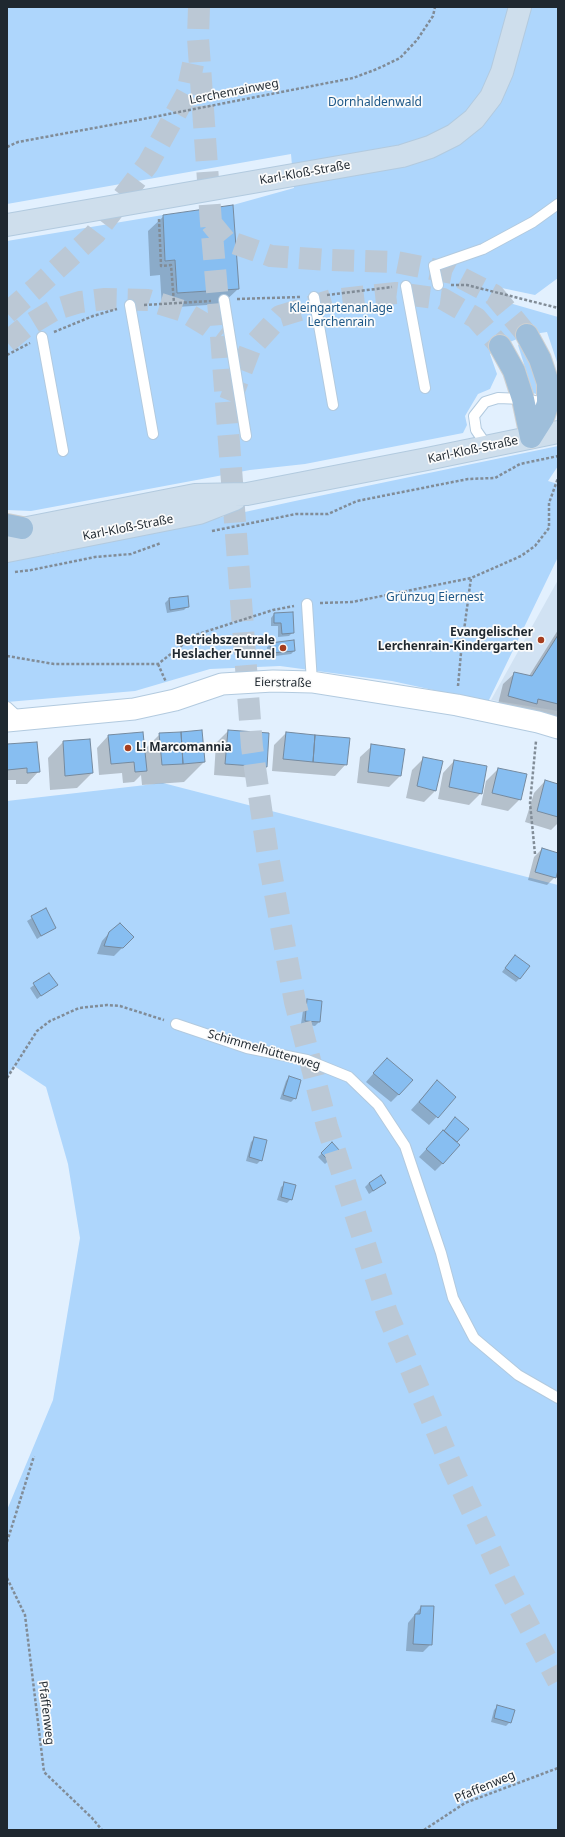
<!DOCTYPE html>
<html>
<head>
<meta charset="utf-8">
<style>
  body { margin:0 }
  #map { position:relative; width:565px; height:1837px; overflow:hidden; background:#e2f0fe; font-family:"Noto Sans",sans-serif }
  canvas { display:block }
  .frame { position:absolute; inset:0; border:8px solid #1f2830; pointer-events:none }
</style>
</head>
<body>
<div id="map">
<canvas width="565" height="1837"></canvas>
<div class="frame"></div>
</div>
<script>
const context = document.querySelector('canvas').getContext('2d');
context.lineJoin = 'round';
function fill(path, color) { context.fillStyle = color; context.fill(path, 'evenodd'); }
const poly = rows => new Path2D(rows.map(r => 'M' + r).join(''));
function stroke(path, color, width, dash) { context.strokeStyle = color; context.lineWidth = width; context.lineCap = dash ? 'butt' : 'round'; context.setLineDash(dash || []); context.stroke(path); }
function write(font, color, halo, rows, align = 'center') {
  context.font = font + ' "Noto Sans",sans-serif'; context.lineWidth = 3.5; context.setLineDash([]); context.textBaseline = 'middle'; context.strokeStyle = halo; context.fillStyle = color; for (const [text, x, y, turn = 0] of rows) {
    context.save(); context.translate(x, y); context.rotate((+turn || 0) * Math.PI / 180); context.textAlign = isNaN(turn) ? turn : align; if (halo) context.strokeText(text, 0, 0); context.fillText(text, 0, 0); context.restore();
  }
}
const built = poly([
  [558,580,558,711,491,700]
]);
const green = poly([
  [7,7,558,7,558,278,535,295,497,287,499,300,558,317,558,365,547,332,527,335,500,346,490,354,497,374,490,389,478,394,465,416,467,425,463,433,305,464,250,470,31,511,7,510,7,241,163,215,165,261,175,260,177,293,238,289,233,205,294,188,291,154,7,204],
  [524,343,542,396,533,393,518,345],
  [558,446,558,466,548,481,558,484,558,557,488,702,392,681,280,666,210,669,135,691,7,702,7,560,53,554,295,501],
  [163,783,558,885,558,1830,7,1830,7,1510,53,1400,80,1238,68,1164,46,1087,14,1066,7,1078,7,801]
]);
const shadow = poly([
  [164,216,238,289,222,304,162,308,160,275,150,276,148,231],
  [169,599,188,606,184,610,167,613,165,603],
  [274,614,293,632,289,636,278,637,278,626,271,626,271,618],
  [558,630,558,719,497,708,503,684,515,673,529,676],
  [271,644,294,651,291,654,268,657,267,647],
  [228,731,266,766,254,778,214,775,216,743],
  [286,733,346,764,335,776,272,771,274,745],
  [160,734,204,762,184,782,142,785,141,775,134,782,123,783,122,773,99,775,97,748,108,736,144,750],
  [89,740,92,773,77,788,50,790,48,758,63,742],
  [7,745,38,772,27,784,16,784,16,780,7,780],
  [372,746,401,775,389,787,357,783,360,757],
  [424,758,435,791,424,802,406,798,412,770],
  [454,761,481,793,469,805,438,799,443,773],
  [498,769,520,799,508,811,481,805,486,781],
  [545,781,558,785,558,823,551,830,525,822,534,793],
  [542,849,558,854,558,866,555,877,547,885,528,880,534,857],
  [45,910,54,928,37,939,27,921],
  [110,932,133,937,114,956,97,954,102,941],
  [511,960,520,978,516,982,502,972],
  [49,974,56,985,37,999,30,988],
  [308,1000,321,1001,319,1022,315,1026,301,1024,304,1004],
  [379,1067,399,1094,391,1102,366,1082],
  [289,1077,295,1098,291,1102,280,1099,286,1081],
  [437,1081,455,1097,429,1125,411,1110],
  [467,1129,455,1142,443,1163,435,1171,419,1157,443,1131],
  [255,1138,261,1160,257,1164,246,1161,251,1142],
  [332,1143,339,1151,325,1164,318,1157],
  [369,1183,385,1183,369,1194,365,1187],
  [285,1184,291,1199,287,1203,277,1200,281,1187],
  [421,1607,431,1644,423,1652,406,1651,408,1623],
  [498,1706,510,1722,506,1726,491,1722,494,1710]
]);
const building = poly([
  [233,205,239,289,177,293,175,260,165,261,163,215,233,205],
  [188,596,189,607,170,610,169,598,188,596],
  [293,612,294,633,282,634,281,623,274,623,274,613,293,612],
  [558,635,558,704,538,699,537,704,508,696,514,672,532,676,558,635],
  [294,640,295,651,271,653,270,643,294,640],
  [202,730,205,762,183,764,181,732,202,730],
  [228,730,269,733,267,767,225,764,228,730],
  [143,732,147,771,135,772,134,762,111,764,108,735,143,732],
  [181,732,183,764,162,765,159,733,181,732],
  [286,732,315,735,313,762,283,759,286,732],
  [315,735,350,738,347,765,313,762,315,735],
  [90,739,93,773,65,776,63,741,90,739],
  [37,742,40,772,27,773,27,768,7,770,7,744,37,742],
  [371,744,405,749,401,776,368,772,371,744],
  [423,757,443,761,436,791,417,786,423,757],
  [454,760,487,766,482,794,449,787,454,760],
  [498,768,527,774,521,800,492,793,498,768],
  [545,780,558,784,558,817,537,811,545,780],
  [542,848,558,853,558,870,556,878,535,872,542,848],
  [46,908,56,928,41,936,31,916,46,908],
  [120,923,134,937,123,948,104,946,109,932,120,923],
  [515,955,530,966,520,979,505,968,515,955],
  [49,973,58,985,41,996,33,983,49,973],
  [307,999,322,1001,320,1022,305,1021,307,999],
  [387,1058,413,1080,399,1095,373,1073,387,1058],
  [289,1076,301,1080,296,1099,283,1095,289,1076],
  [437,1080,456,1097,438,1118,419,1102,437,1080],
  [455,1117,469,1129,457,1142,444,1131,455,1117],
  [443,1130,460,1145,443,1164,426,1149,443,1130],
  [254,1137,267,1140,262,1161,249,1157,254,1137],
  [332,1142,340,1151,329,1161,321,1153,332,1142],
  [381,1175,386,1183,373,1191,369,1183,381,1175],
  [284,1182,296,1185,292,1200,281,1197,284,1182],
  [421,1606,434,1606,432,1645,413,1644,415,1614,420,1614,421,1606],
  [497,1705,515,1710,511,1723,494,1718,497,1705]
]);
const primaryTunnel = poly([
  [199,7,198,38,211,223,221,336,252,747,268,856,295,1002,327,1126,387,1313,453,1470,505,1581,558,1681],
  [211,223,225,240,271,256,329,260,396,262,452,273,494,295,527,335],
  [7,313,37,287,95,234,148,164,187,93,193,64],
  [7,342,24,328,54,310,80,302,105,299,148,300,183,311,208,326,221,336],
  [230,401,250,349,280,316,332,300,396,293,443,299,476,318,500,346]
]);
const path = poly([
  [7,147,18,142,56,135,138,120,353,78,377,69,400,58,417,40,433,16,435,7],
  [159,219,161,266,171,265,174,303],
  [451,285,467,285,558,308],
  [327,295,392,287],
  [237,299,300,297],
  [144,305,211,301],
  [54,332,93,316,117,309],
  [7,355,30,343],
  [212,531,296,514,328,514,357,501,468,479,495,478,520,464,558,456],
  [15,572,31,570,95,557,131,554,161,543],
  [320,603,352,602,471,578,521,556,535,546,549,528,549,503,558,478],
  [7,656,54,664,158,664,195,635,273,610,294,606],
  [158,664,166,682],
  [458,686,461,653,471,578],
  [535,854,530,803,536,741],
  [7,1078,37,1031,50,1021,79,1008,107,1005,120,1006,164,1020],
  [7,1542,34,1456],
  [7,1578,25,1615,44,1772,92,1818,102,1830],
  [424,1830,465,1803,558,1768]
]);
const lane = poly([
  [438,285,434,266,483,249,533,222,558,204],
  [406,286,425,388],
  [314,297,333,405],
  [224,300,246,436],
  [130,305,153,434],
  [42,337,63,451],
  [487,446,476,430,474,416,485,402,498,398,523,399,551,404],
  [307,604,312,682],
  [7,707,20,719],
  [176,1024,247,1048,307,1060,349,1077,378,1105,405,1146,441,1253,453,1298,474,1338,518,1375,558,1398]
]);
const street = poly([
  [7,721,134,709,175,700,222,684,273,681,312,682,457,705,538,722,558,728]
]);
const secondary = poly([
  [7,225,402,156,430,147,454,135,474,119,491,97,502,72,520,7],
  [7,532,195,495,247,494,427,459,558,432],
  [7,551,199,513,235,499]
]);
const primary = poly([
  [527,335,540,359,548,383,548,403,543,418,531,437],
  [500,346,514,371,523,399,531,437],
  [7,525,22,528]
]);
const markers = [
  [541,640,4,"#a63e1f"],
  [283,648,4,"#a63e1f"],
  [128,748,4,"#a63e1f"]
];
const streetNames = [
  ["Lerchenrainweg",234,92,-11],
  ["Karl-Kloß-Straße",305,173,-10],
  ["Karl-Kloß-Straße",473,450,-12],
  ["Karl-Kloß-Straße",128,528,-11],
  ["Eierstraße",283,683,1],
  ["Schimmelhüttenweg",264,1050,16],
  ["Pfaffenweg",46,1713,83],
  ["Pfaffenweg",485,1787,-23]
];
const parkNames = [
  ["Dornhaldenwald",375,103],
  ["Kleingartenanlage",341,309],
  ["Lerchenrain",341,323],
  ["Grünzug Eiernest",435,598]
];
const poiNames = [
  ["Evangelischer",533,633],
  ["Lerchenrain-Kindergarten",533,647],
  ["Betriebszentrale",275,641],
  ["Heslacher Tunnel",275,655],
  ["L! Marcomannia",136,748,"left"]
];
fill(built, '#d1e2f3');
fill(green, '#aed6fc');
fill(shadow, '#0003');
fill(building, '#87bef1');
stroke(building, '#758a9f', 1);
stroke(primaryTunnel, '#bbc8d5', 22, [22, 11]);
stroke(lane, '#b2cadf', 12);
stroke(street, '#b2cadf', 23);
stroke(secondary, '#b2cadf', 24);
stroke(primary, '#ced0d1', 24);
stroke(path, '#818c97', 2.5, [3, 2]);
stroke(lane, '#fff', 10);
stroke(street, '#fff', 21);
stroke(secondary, '#cedeec', 22);
stroke(primary, '#9ebeda', 22);
for (const [x, y, r, color] of markers) { const dot = new Path2D(); dot.arc(x, y, r, 0, 2 * Math.PI); context.fillStyle = color; context.fill(dot); stroke(dot, '#fbfbfb', 1.5); }
write('12px', '#1f2830', '#fbfbfb', streetNames);
write('12px', '#1d5888', '#fbfbfb', parkNames);
write('bold 12px', '#1f2830', '#fbfbfb', poiNames, 'right');
</script>
</body>
</html>
